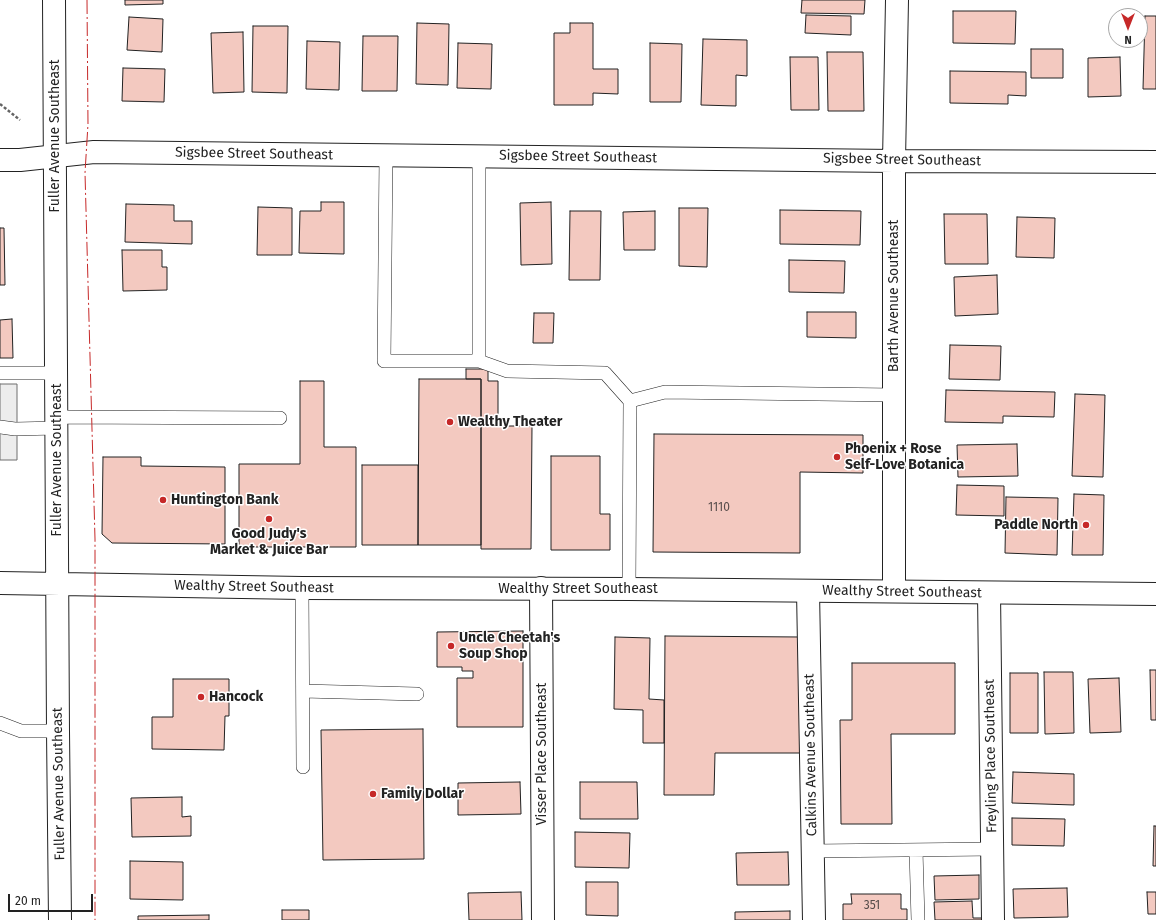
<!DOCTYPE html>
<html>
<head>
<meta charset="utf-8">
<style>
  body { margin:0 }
  #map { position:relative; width:1156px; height:920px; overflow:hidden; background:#fff; font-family:"Fira Sans",sans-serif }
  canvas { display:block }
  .north { position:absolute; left:1108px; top:8px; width:40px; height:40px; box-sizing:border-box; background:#fff; border:1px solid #a7a7a7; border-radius:50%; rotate:180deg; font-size:11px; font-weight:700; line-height:16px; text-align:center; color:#222 }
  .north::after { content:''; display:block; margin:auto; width:14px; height:18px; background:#c62828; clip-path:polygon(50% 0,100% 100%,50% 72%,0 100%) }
  .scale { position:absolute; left:8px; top:894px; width:85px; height:18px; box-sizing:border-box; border:2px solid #222; border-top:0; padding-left:5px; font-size:12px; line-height:14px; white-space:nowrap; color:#222; -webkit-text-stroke:3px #fff; paint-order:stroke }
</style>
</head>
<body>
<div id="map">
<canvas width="1156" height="920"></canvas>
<div class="north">N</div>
<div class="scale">20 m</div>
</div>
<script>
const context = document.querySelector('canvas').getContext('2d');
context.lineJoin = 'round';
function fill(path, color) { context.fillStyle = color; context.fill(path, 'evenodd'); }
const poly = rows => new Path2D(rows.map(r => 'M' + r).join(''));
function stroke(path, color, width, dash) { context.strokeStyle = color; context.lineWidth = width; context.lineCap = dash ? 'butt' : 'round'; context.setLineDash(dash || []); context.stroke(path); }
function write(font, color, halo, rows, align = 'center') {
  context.font = font + ' "Fira Sans",sans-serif'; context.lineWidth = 3; context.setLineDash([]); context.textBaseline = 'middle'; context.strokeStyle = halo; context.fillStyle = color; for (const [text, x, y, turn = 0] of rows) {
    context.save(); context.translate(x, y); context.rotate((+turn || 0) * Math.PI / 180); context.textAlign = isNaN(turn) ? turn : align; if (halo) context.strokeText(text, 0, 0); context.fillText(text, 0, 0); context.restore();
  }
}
const parking = poly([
  [0,384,17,384,17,460,0,460,0,384]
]);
const building = poly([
  [125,0,163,0,163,4,125,5,125,0],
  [802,0,865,0,864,14,801,13,802,0],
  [953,11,1016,11,1015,44,953,43,953,11],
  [806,15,851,16,851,35,805,33,806,15],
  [1145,16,1156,16,1156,89,1143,89,1145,16],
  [129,17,163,19,162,52,127,50,129,17],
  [417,23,449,24,448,85,416,84,417,23],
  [570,23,593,23,593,69,618,69,618,94,593,93,593,105,554,105,554,33,570,33,570,23],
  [253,26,288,26,287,93,252,92,253,26],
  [243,32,244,92,213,93,211,33,243,32],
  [363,36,398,36,397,91,362,91,363,36],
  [703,39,747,40,747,76,736,75,736,106,701,105,703,39],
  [307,41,340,42,339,90,306,89,307,41],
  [458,43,492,44,491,89,457,88,458,43],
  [650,43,682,44,681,102,650,102,650,43],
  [1031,49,1063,49,1063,78,1031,78,1031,49],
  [827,52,863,52,864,111,828,111,827,52],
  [790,57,818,57,819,110,791,110,790,57],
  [1120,57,1121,96,1088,97,1088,58,1120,57],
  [123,68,165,69,164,102,122,101,123,68],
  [950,71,1026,72,1026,96,1008,95,1008,104,950,103,950,71],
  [321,202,344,202,344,254,299,253,300,211,321,211,321,202],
  [551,202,552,264,521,265,520,203,551,202],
  [126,204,174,205,174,221,192,221,192,244,125,242,126,204],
  [258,207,292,208,292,255,257,255,258,207],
  [679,208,708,208,707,267,679,266,679,208],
  [780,210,861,211,860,245,780,244,780,210],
  [570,211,601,211,600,280,569,280,570,211],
  [655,211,655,250,624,250,623,212,655,211],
  [944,214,987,214,988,264,945,264,944,214],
  [1017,217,1055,218,1054,258,1016,257,1017,217],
  [0,228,4,228,5,285,0,285,0,228],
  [122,250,162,250,162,267,167,267,167,290,123,291,122,250],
  [789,260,845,261,844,293,789,292,789,260],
  [997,275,998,314,955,316,954,277,997,275],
  [807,312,856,312,856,338,807,337,807,312],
  [534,313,554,313,553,343,533,343,534,313],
  [12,319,13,358,0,358,0,320,12,319],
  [950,345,1001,346,1000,380,949,379,950,345],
  [466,369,488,369,488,381,498,381,498,426,532,426,531,549,481,549,481,379,466,379,466,369],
  [419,379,481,379,481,545,418,545,419,379],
  [300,381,324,381,324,447,356,447,356,547,239,547,239,464,300,464,300,381],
  [946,390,1055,392,1054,417,1003,416,1003,423,945,422,946,390],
  [1075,394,1105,395,1103,477,1072,476,1075,394],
  [654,434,863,435,863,473,800,472,800,553,653,552,654,434],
  [1017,444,1018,476,958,477,957,445,1017,444],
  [551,456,600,456,600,514,610,514,610,550,551,550,551,456],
  [103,457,141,457,141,466,225,467,225,544,112,543,102,534,103,457],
  [362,465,418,465,418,545,362,545,362,465],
  [957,485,1004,486,1004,516,956,515,957,485],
  [1074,494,1104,495,1103,555,1072,555,1074,494],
  [1006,497,1058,498,1057,555,1005,553,1006,497],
  [523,631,523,727,457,727,457,678,473,678,473,671,462,671,462,667,437,667,437,632,523,631],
  [665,636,801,637,801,753,715,753,714,795,664,795,665,636],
  [615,637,650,638,649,699,664,700,664,743,643,743,643,710,614,709,615,637],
  [852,663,955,663,955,734,891,734,892,824,841,824,840,720,852,720,852,663],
  [1150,670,1156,670,1156,720,1151,720,1150,670],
  [1044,672,1073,672,1074,733,1045,734,1044,672],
  [1010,673,1038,673,1038,733,1010,733,1010,673],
  [1119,678,1121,732,1090,733,1088,679,1119,678],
  [173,679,229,679,229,716,225,716,224,750,152,749,152,717,173,717,173,679],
  [423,729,424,859,323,860,321,730,423,729],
  [1013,772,1074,774,1074,805,1012,803,1013,772],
  [520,782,521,814,458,815,458,783,520,782],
  [580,782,637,782,638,819,580,819,580,782],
  [182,797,182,817,191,816,191,836,132,837,131,798,182,797],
  [1012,818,1065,819,1064,846,1012,845,1012,818],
  [1154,826,1156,826,1156,866,1153,866,1154,826],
  [575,832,630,833,629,868,575,867,575,832],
  [788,852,789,885,737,885,736,853,788,852],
  [130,861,183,862,183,900,130,899,130,861],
  [979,875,979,899,935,900,934,876,979,875],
  [586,882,618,882,618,916,586,915,586,882],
  [1067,888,1068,917,1014,918,1013,889,1067,888],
  [521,892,522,920,469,920,468,893,521,892],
  [1147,892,1156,892,1156,914,1148,914,1147,892],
  [851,894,901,894,901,909,907,909,907,920,843,920,843,904,852,904,851,894],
  [972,901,973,918,983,918,983,920,935,920,934,902,972,901],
  [282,910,309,910,309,920,282,920,282,910],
  [790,911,790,920,735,920,735,912,790,911],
  [209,915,209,920,138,920,138,916,209,915]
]);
const path = poly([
  [0,104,20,120]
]);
const lane = poly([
  [386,156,384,361,479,361,479,156],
  [479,361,507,371,605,373,630,401,629,589],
  [0,373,57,373],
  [630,401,665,392,894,395],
  [57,417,280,418],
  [0,427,15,429,57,428],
  [302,588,303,767],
  [303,691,417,694],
  [0,723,21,731,58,731],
  [916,850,918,920],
  [813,851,992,849]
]);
const street = poly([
  [0,160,20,160,94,152,894,161,1156,162],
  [541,588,543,920],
  [808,591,814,920],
  [894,591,894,161,897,0],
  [989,593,993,920]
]);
const secondary = poly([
  [54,0,58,731,60,920],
  [0,583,302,588,629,589,1156,594]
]);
const power = poly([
  [87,0,88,124,85,173,95,539,95,920]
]);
const markers = [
  [450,422,4,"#c62828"],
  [837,457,4,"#c62828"],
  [163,500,4,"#c62828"],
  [269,519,4,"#c62828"],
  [1086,525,4,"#c62828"],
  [451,646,4,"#c62828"],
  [201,697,4,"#c62828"],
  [373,794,4,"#c62828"]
];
const numberNames = [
  ["1110",719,508],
  ["351",872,906]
];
const streetNames = [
  ["Fuller Avenue Southeast",55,136,-90],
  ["Sigsbee Street Southeast",254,154,1],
  ["Sigsbee Street Southeast",578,157,1],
  ["Sigsbee Street Southeast",902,160,1],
  ["Barth Avenue Southeast",894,296,-90],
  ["Fuller Avenue Southeast",57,460,-90],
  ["Wealthy Street Southeast",254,587,1],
  ["Wealthy Street Southeast",578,589],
  ["Wealthy Street Southeast",902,592,1],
  ["Visser Place Southeast",542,754,-90],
  ["Calkins Avenue Southeast",811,755,-91],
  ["Freyling Place Southeast",991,756,-91],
  ["Fuller Avenue Southeast",59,784,-91]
];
const poiNames = [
  ["Wealthy Theater",458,422],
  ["Phoenix + Rose",845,449],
  ["Self-Love Botanica",845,465],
  ["Huntington Bank",171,500],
  ["Paddle North",1078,525,"right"],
  ["Good Judy's",269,534,"center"],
  ["Market & Juice Bar",269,550,"center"],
  ["Uncle Cheetah's",459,638],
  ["Soup Shop",459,654],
  ["Hancock",209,697],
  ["Family Dollar",381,794]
];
fill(parking, '#ededed');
stroke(parking, '#6f6f6f', 1);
fill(building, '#f3c9c0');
stroke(building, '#222', 1);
stroke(lane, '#222', 14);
stroke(street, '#222', 24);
stroke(secondary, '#222', 24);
stroke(path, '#646464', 2.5, [3, 2]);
stroke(lane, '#fff', 13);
stroke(street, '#fff', 22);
stroke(secondary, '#fff', 22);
stroke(power, '#c62828', 1, [14, 3, 2, 3]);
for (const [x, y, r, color] of markers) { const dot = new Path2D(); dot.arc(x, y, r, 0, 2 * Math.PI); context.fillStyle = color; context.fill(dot); stroke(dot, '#fff', 1.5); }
write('12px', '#564c4a', null, numberNames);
write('14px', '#222', '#fff', streetNames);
write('bold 14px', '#222', '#fff', poiNames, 'left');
</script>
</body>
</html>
